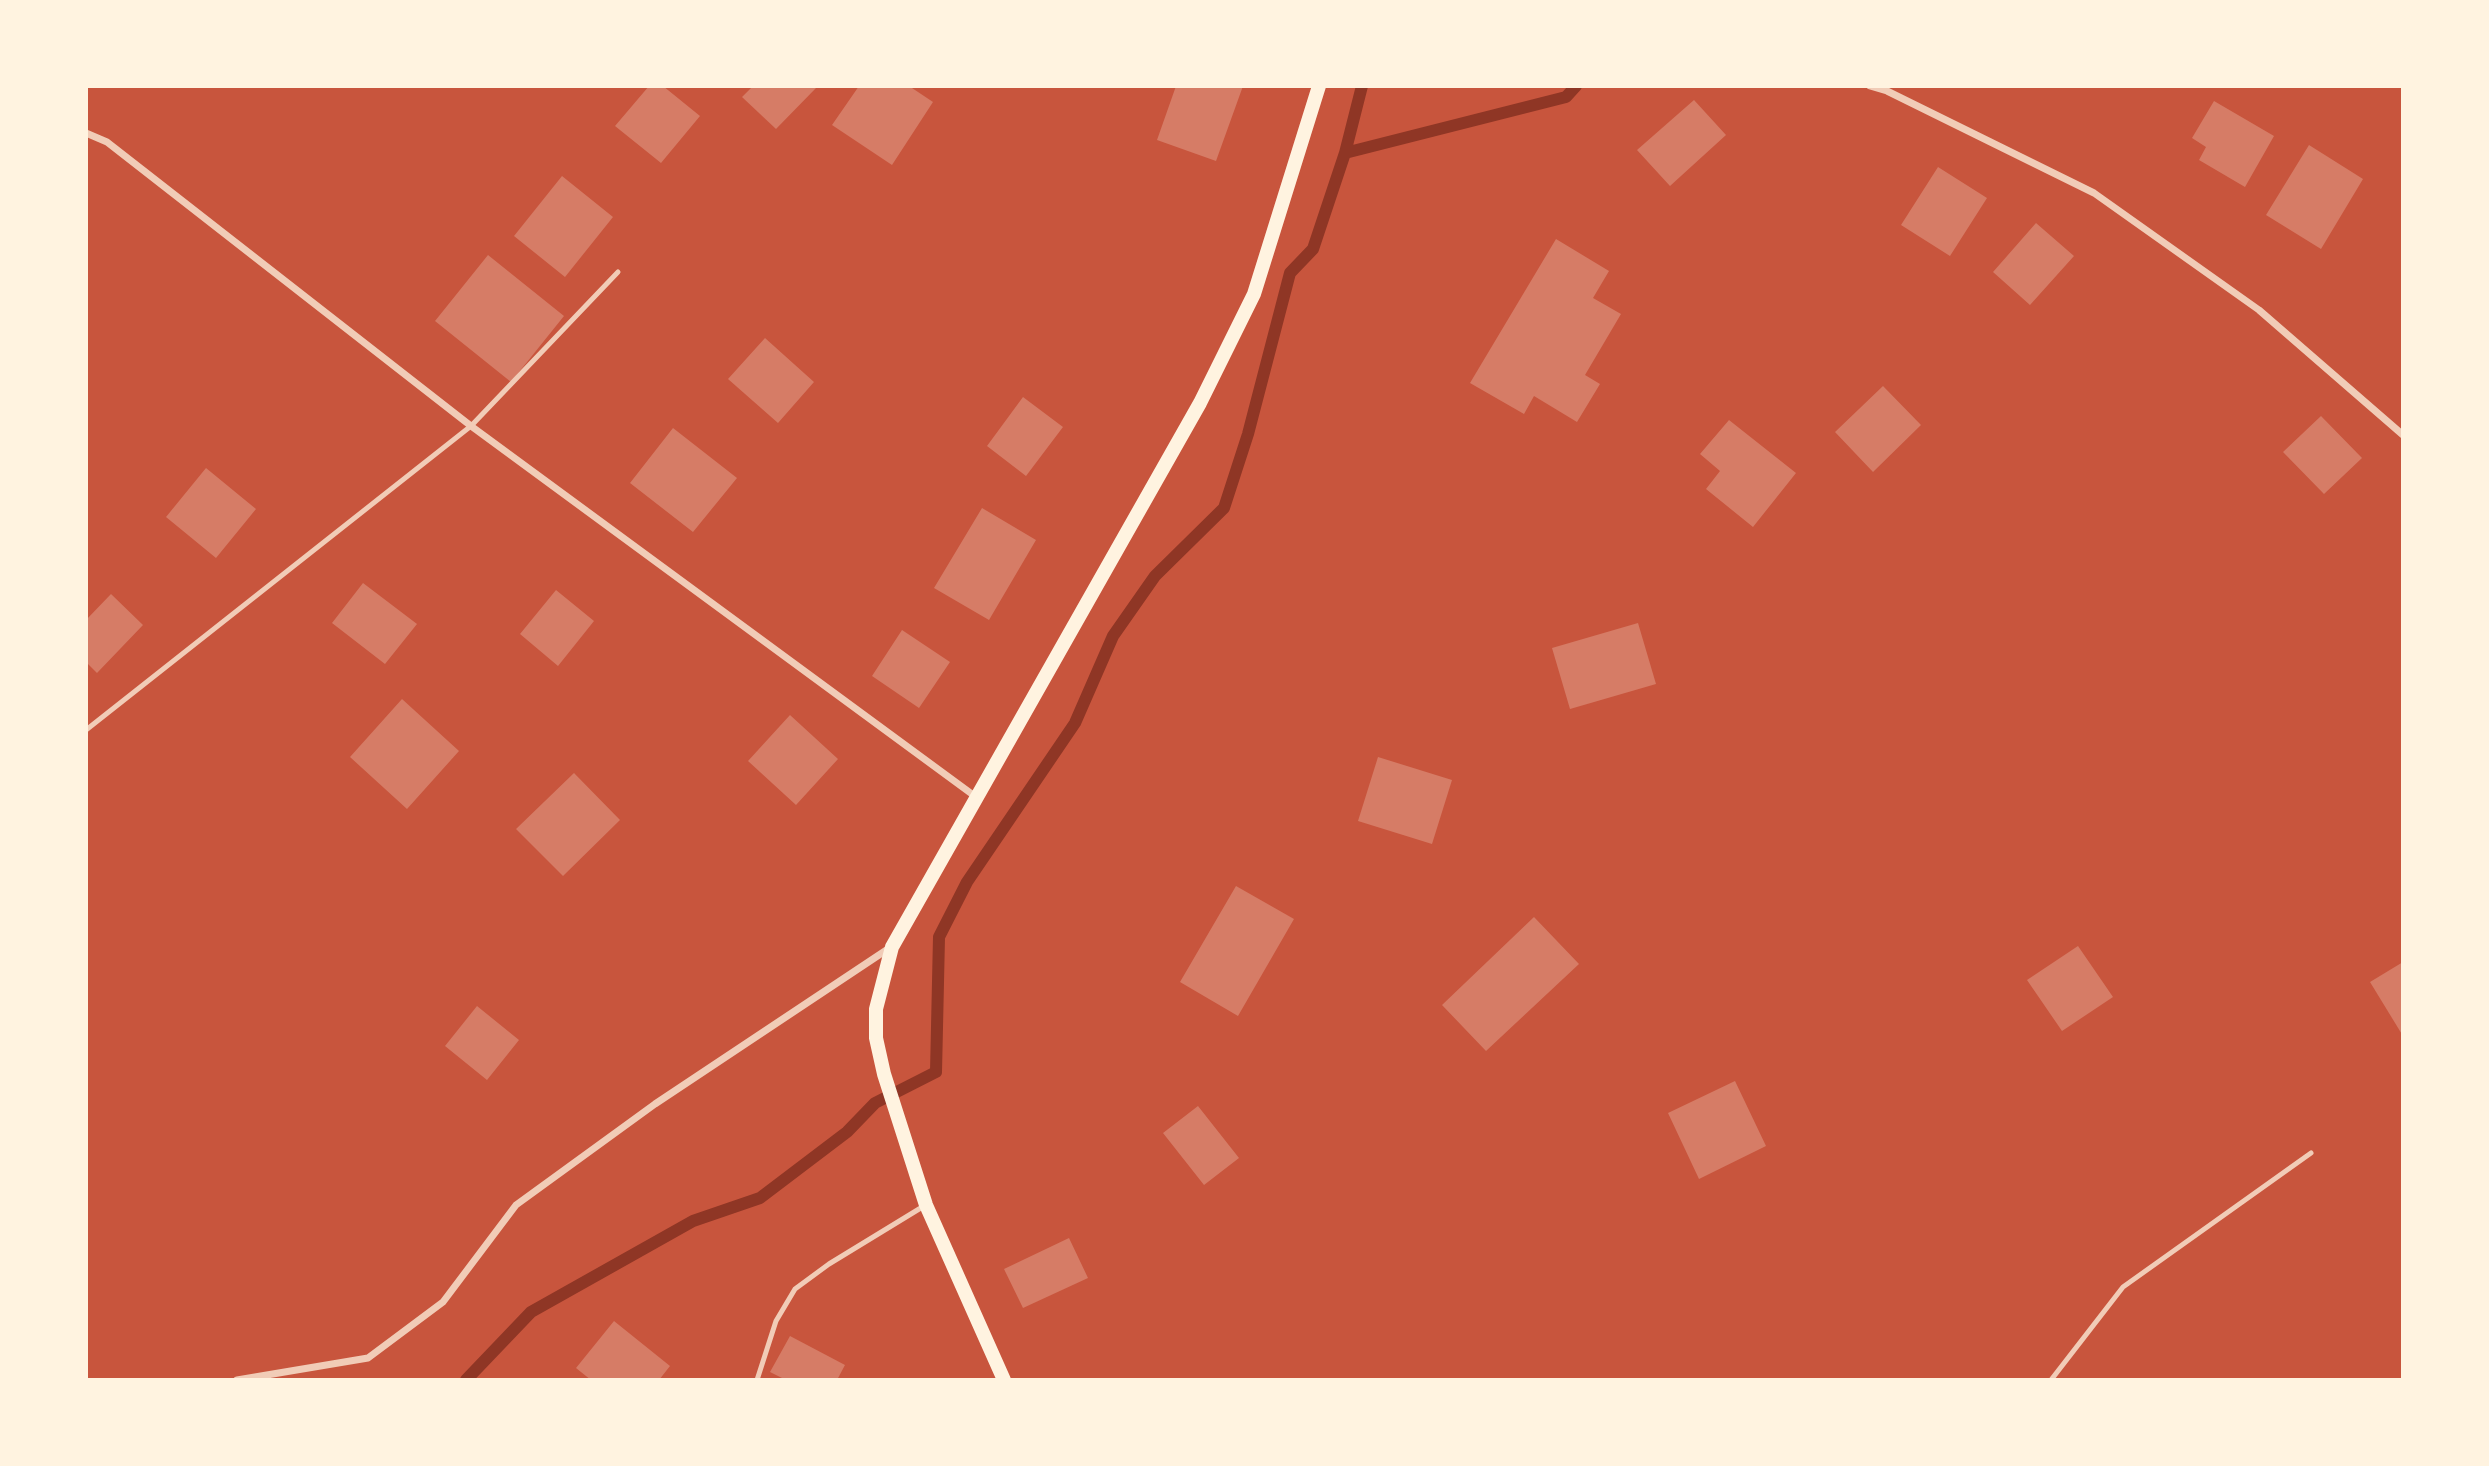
<!DOCTYPE html>
<html>
<head>
<meta charset="utf-8">
<style>
  body { margin:0 }
  #map { position:relative; width:2489px; height:1466px; overflow:hidden; background:#c8553d; font-family:Rubik,sans-serif }
  canvas { display:block }
  .frame { position:absolute; inset:0; border:88px solid #fff3e0; pointer-events:none }
</style>
</head>
<body>
<div id="map">
<canvas width="2489" height="1466"></canvas>
<div class="frame"></div>
</div>
<script>
const context = document.querySelector('canvas').getContext('2d');
context.lineJoin = 'round';
const poly = rows => new Path2D(rows.map(r => 'M' + r).join(''));
function stroke(path, color, width, dash) { context.strokeStyle = color; context.lineWidth = width; context.lineCap = dash ? 'butt' : 'round'; context.setLineDash(dash || []); context.stroke(path); }
function fill(path, color) { context.fillStyle = color; context.fill(path, 'evenodd'); }
const stream = poly([
  [1345,153,1362,86],
  [466,1380,531,1312,693,1221,760,1198,847,1132,875,1103,936,1072,939,937,967,882,1075,723,1113,636,1155,576,1224,508,1248,434,1290,273,1313,249,1345,153,1566,97,1576,86]
]);
const building = poly([
  [649,86,663,86,700,116,661,163,615,126],
  [753,86,814,86,816,88,776,129,742,97],
  [859,86,909,86,933,102,892,165,832,125],
  [1176,86,1243,86,1216,161,1157,140],
  [1694,100,1726,135,1670,186,1637,150],
  [2214,101,2274,136,2245,187,2199,160,2206,147,2192,138],
  [2309,145,2363,179,2321,249,2266,215],
  [1938,167,1987,198,1950,256,1901,225],
  [562,176,613,217,565,277,514,236],
  [2036,223,2074,256,2030,305,1993,272],
  [1556,239,1609,271,1593,298,1621,314,1585,375,1600,384,1577,422,1534,396,1524,414,1470,383],
  [488,255,564,316,511,382,435,321],
  [765,338,814,382,778,423,728,379],
  [1883,386,1921,425,1873,472,1835,432],
  [1023,397,1063,427,1026,476,987,446],
  [2321,416,2362,458,2324,494,2283,452],
  [1729,420,1796,473,1753,527,1706,489,1720,471,1700,454],
  [673,428,737,478,693,532,630,483],
  [206,468,256,509,216,558,166,517],
  [982,508,1036,540,989,620,934,588],
  [363,583,417,624,385,664,332,623],
  [556,590,594,621,558,666,520,634],
  [111,594,143,625,97,673,86,662,86,620],
  [1638,623,1656,684,1570,709,1552,648],
  [902,630,950,662,919,708,872,676],
  [402,699,459,751,407,809,350,757],
  [790,715,838,759,796,805,748,761],
  [1378,757,1452,780,1432,844,1358,821],
  [574,773,620,820,563,876,516,829],
  [1236,886,1294,919,1238,1016,1180,982],
  [1534,917,1579,964,1486,1051,1442,1005],
  [2078,946,2113,997,2062,1031,2027,980],
  [2403,962,2403,1036,2370,982],
  [477,1006,519,1040,487,1080,445,1046],
  [1735,1081,1766,1146,1699,1179,1668,1113],
  [1198,1106,1239,1158,1204,1185,1163,1133],
  [1069,1238,1088,1278,1023,1308,1004,1269],
  [614,1321,670,1366,659,1380,591,1380,576,1368],
  [790,1336,845,1365,837,1380,786,1380,770,1372]
]);
const service = poly([
  [86,730,471,426,618,272],
  [757,1380,776,1321,795,1289,829,1264,924,1206],
  [2051,1380,2123,1287,2311,1153]
]);
const minor = poly([
  [1870,86,1887,91,2094,193,2259,310,2403,435],
  [86,133,107,142,471,426,976,797],
  [237,1380,368,1358,443,1302,516,1205,655,1104,891,947]
]);
const secondary = poly([
  [1004,1380,926,1205,884,1074,876,1038,876,1009,892,947,1200,403,1254,294,1319,86]
]);
stroke(stream, '#8f3625', 12);
fill(building, '#d67c66');
stroke(service, '#f1ccb7', 5);
stroke(minor, '#f1ccb7', 7);
stroke(secondary, '#fff3e0', 14);
</script>
</body>
</html>
